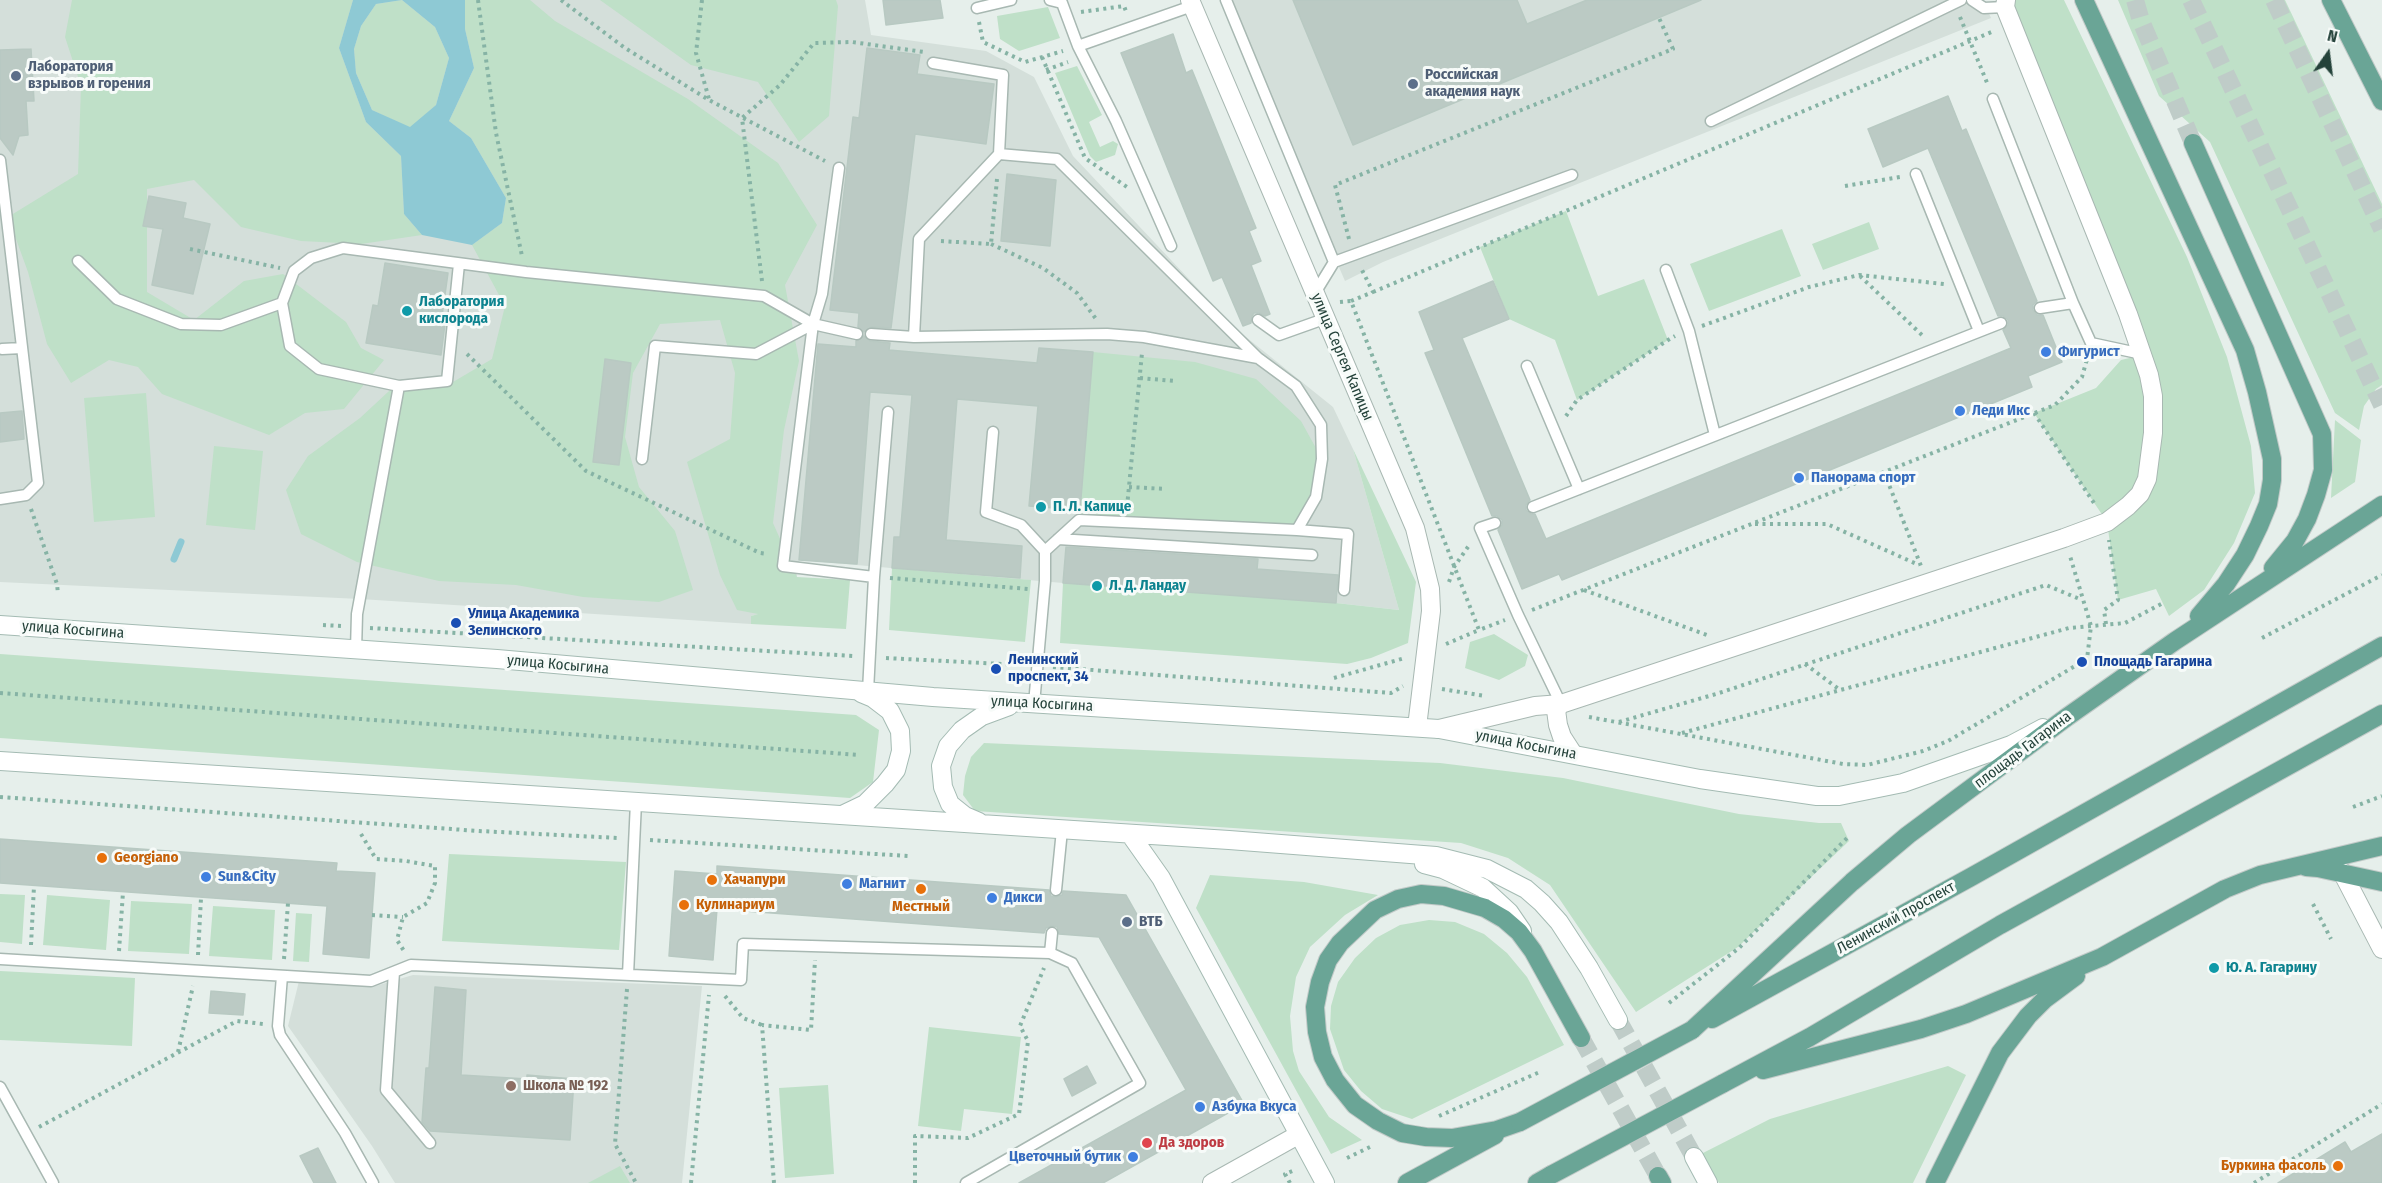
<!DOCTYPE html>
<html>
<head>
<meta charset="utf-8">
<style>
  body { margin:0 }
  #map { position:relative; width:2382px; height:1183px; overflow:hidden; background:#e6efeb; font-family:"Fira Sans Condensed",sans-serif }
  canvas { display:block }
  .north { position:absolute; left:2298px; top:24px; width:60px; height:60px; -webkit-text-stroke:4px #f7fbf9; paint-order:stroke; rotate:14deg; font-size:16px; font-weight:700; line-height:24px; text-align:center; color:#24423a }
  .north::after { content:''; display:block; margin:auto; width:21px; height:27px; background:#24423a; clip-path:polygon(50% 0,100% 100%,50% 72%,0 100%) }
</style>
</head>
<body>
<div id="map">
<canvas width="2382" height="1183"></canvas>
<div class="north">N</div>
</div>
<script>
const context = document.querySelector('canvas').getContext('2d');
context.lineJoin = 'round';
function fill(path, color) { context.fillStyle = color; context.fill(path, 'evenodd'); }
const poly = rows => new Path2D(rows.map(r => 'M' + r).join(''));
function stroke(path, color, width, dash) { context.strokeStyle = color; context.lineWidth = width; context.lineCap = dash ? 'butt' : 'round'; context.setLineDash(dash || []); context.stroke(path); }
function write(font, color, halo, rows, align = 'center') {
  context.font = font + ' "Fira Sans Condensed",sans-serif'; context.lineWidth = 6; context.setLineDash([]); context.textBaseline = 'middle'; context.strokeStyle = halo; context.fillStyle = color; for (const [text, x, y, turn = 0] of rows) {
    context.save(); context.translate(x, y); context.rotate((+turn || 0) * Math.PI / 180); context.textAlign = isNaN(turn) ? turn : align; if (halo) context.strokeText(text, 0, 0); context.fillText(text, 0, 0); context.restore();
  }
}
const built = poly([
  [0,0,865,0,871,35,986,51,1034,77,1073,156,1236,329,1333,407,1353,449,1399,610,1336,603,1063,583,799,560,797,576,791,598,772,611,751,616,751,624,360,599,0,582],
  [1223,0,1983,0,1991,18,1383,262,1345,281],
  [413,975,702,986,682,1183,395,1183,372,1146,288,1026,299,981,372,987]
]);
const green = poly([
  [72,0,353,0,339,48,366,122,401,156,404,214,422,235,361,244,301,241,241,227,194,180,147,189,147,292,194,320,244,281,283,274,346,322,361,348,384,360,344,409,305,413,269,435,162,394,138,367,109,360,71,383,47,344,28,272,8,217,78,174,81,86,65,37],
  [402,0,435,27,449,58,436,105,410,128,372,110,356,73,354,49,361,26,376,4],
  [465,0,530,0,555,21,688,99,778,163,817,225,785,285,799,361,784,430,773,523,797,577,850,580,846,629,751,624,751,616,758,614,737,610,720,575,687,462,730,439,735,373,720,320,660,324,633,373,625,437,639,487,675,531,693,590,659,602,583,597,516,585,439,581,357,562,301,534,286,490,308,456,360,418,402,379,453,382,492,359,505,306,472,245,502,223,506,198,471,138,449,121,474,68,465,29],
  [600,0,836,0,838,6,829,116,799,142,758,82,691,65],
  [2011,0,2064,0,2187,257,2227,357,2251,446,2255,493,2234,543,2204,590,2169,616,2156,589,2118,600,2107,522,2034,413,2096,388,2121,360,2142,355],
  [2118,0,2285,0,2382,204,2382,385,2376,389,2364,406,2359,430,2335,413,2210,142,2159,96],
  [1048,7,1060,38,1019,51,1000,39,997,16],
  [1077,66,1102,115,1089,122,1100,147,1113,141,1118,144,1115,155,1096,162,1090,156,1055,73],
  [1566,211,1598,296,1644,279,1668,340,1577,400,1555,340,1509,319,1480,247],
  [1869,222,1879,249,1823,270,1812,244],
  [1782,229,1801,276,1709,311,1690,264],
  [1093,352,1195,362,1256,379,1301,421,1322,459,1316,497,1297,530,1079,520],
  [146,393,155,517,94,522,84,398],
  [2335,420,2361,440,2355,482,2331,498],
  [214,446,263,451,255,530,206,525],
  [1353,449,1416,582,1408,643,1371,658,1347,664,1060,643,1063,583,1336,603,1399,610],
  [892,568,1031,580,1025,642,889,630],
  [1494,634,1528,655,1525,666,1499,680,1465,668,1470,642],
  [0,654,856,715,879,730,873,782,850,798,0,738],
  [984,743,1440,763,1563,778,1739,814,1819,823,1841,823,1849,841,1738,947,1636,1012,1550,885,1508,858,1461,843,975,811,963,795,965,776,971,757],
  [449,854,626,862,619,950,442,941],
  [1210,875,1304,882,1378,895,1345,915,1310,947,1296,977,1290,1016,1293,1051,1299,1071,1329,1117,1362,1140,1331,1154,1196,908],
  [0,894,25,895,22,944,0,942],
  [47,895,110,900,106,950,43,945],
  [131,901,192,904,189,954,128,951],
  [213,906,275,910,272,960,209,956],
  [296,913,312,914,309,962,293,961],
  [1429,920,1455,922,1484,934,1507,953,1527,977,1564,1045,1412,1119,1382,1109,1361,1091,1344,1070,1330,1029,1331,1006,1338,982,1355,958,1376,938,1400,925],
  [0,971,135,978,132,1046,0,1040],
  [929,1027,1021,1037,1012,1114,964,1109,961,1131,918,1126],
  [1948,1066,1966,1075,1913,1183,1719,1183,1701,1154,1770,1119],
  [828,1085,834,1174,785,1178,779,1088],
  [620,1166,630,1183,588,1183]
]);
const water = poly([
  [353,0,465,0,465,29,474,68,449,121,471,138,506,198,502,223,472,245,422,235,404,214,401,156,366,122,339,48],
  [402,0,435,27,449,58,436,105,410,127,372,110,356,73,354,49,361,26,376,4]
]);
const stream = poly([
  [174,559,181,542]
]);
const building = poly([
  [883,0,940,0,943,18,886,25,883,0],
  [1293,0,1517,0,1527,24,1587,0,1701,0,1353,145,1293,0],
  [1173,34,1186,73,1192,70,1256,228,1249,231,1261,261,1251,265,1270,314,1265,316,1259,313,1254,313,1252,316,1251,323,1243,326,1222,277,1213,281,1121,53,1173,34],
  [867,48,920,55,917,74,994,84,986,144,915,134,891,328,871,327,864,332,858,327,859,313,830,310,853,117,859,118,867,48],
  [31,49,34,101,26,101,28,135,19,136,13,155,0,138,0,50,31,49],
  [1948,96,1962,131,1966,129,2037,301,2033,305,2033,310,2037,315,2043,315,2062,362,2028,376,2032,387,1562,580,1559,574,1522,589,1498,530,1502,525,1502,520,1497,516,1492,516,1425,353,1434,350,1419,312,1493,281,1509,319,1462,338,1530,500,1526,505,1526,510,1531,514,1535,514,1546,539,2011,348,2003,330,2008,325,2008,320,2003,316,1998,316,1928,148,1883,167,1868,129,1948,96],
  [1007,174,1056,180,1050,246,1001,241,1007,174],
  [149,196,186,203,183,218,210,224,193,294,152,285,163,229,143,226,149,196],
  [385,263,448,273,442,316,446,316,441,355,366,343,373,305,378,306,385,263],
  [864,336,870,341,890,343,889,350,1037,363,1039,348,1093,352,1080,510,1029,506,1038,406,957,399,946,540,1022,546,1020,578,892,568,894,537,900,537,912,395,870,392,857,564,799,560,818,344,856,347,856,341,864,336],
  [605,359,631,363,619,465,593,462,605,359],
  [22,411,24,439,0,442,0,413,22,411],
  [1066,547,1258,559,1257,569,1338,575,1336,603,1063,583,1066,547],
  [0,839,337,863,336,871,375,873,369,958,323,954,327,906,0,883,0,839],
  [717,866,1049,890,1051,896,1056,897,1062,895,1063,891,1126,895,1244,1104,1103,1183,1019,1183,1186,1090,1099,937,1059,934,1057,927,1052,926,1046,928,1044,933,717,909,713,960,669,956,675,871,717,874,717,866],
  [435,987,466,990,461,1075,527,1079,527,1075,574,1079,570,1140,430,1131,422,1122,426,1068,429,1068,435,987],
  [211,991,245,994,243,1015,209,1013,211,991],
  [1087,1066,1096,1083,1072,1096,1064,1079,1087,1066],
  [2382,1134,2382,1183,2278,1183,2345,1142,2351,1152,2382,1134],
  [318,1148,336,1183,314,1183,300,1156,318,1148]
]);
const secondaryTunnel = poly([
  [1618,1020,1694,1157]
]);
const primaryTunnel = poly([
  [2135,0,2141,21,2193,143],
  [2191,0,2382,405],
  [2274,0,2382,229],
  [1581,1038,1658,1176]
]);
const path = poly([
  [478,0,496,133,522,256],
  [561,0,625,48,709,100,825,161],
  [702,0,696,53,709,99],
  [1081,12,1124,6,1127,14],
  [1960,17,1988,85],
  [979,22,983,42,1025,62,1063,51],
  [1042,57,1085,158,1127,187],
  [1046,70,1068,62],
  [1845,186,1900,177],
  [1349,239,1335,185,1673,49,1659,18],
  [941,241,991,244,997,179],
  [991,244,1043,268,1077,293,1096,319],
  [190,249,280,268],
  [1860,276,1924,337],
  [762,281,742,118,780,85,814,43,852,42,924,52],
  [1373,292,1994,31],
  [1351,301,1373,292,1361,268],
  [1340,302,1351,301,1479,630,1505,620],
  [1702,326,1809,287,1859,275,1944,284],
  [467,354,586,471,760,553,768,554],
  [1140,378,1175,381],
  [2034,413,2096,506],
  [1566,416,1577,400,1668,340,1675,336],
  [1884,472,1921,566],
  [1129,487,1166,489],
  [1127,507,1142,353],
  [31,509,57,584,58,594],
  [1755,524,1827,524,1919,565],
  [890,578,1029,589],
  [1449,582,1454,567,1470,544],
  [1584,590,1707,635],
  [1532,610,2055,405,2082,377,2087,359],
  [2106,624,2104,610,2118,600,2109,540],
  [323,625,342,626],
  [370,628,854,656],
  [2262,638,2382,575],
  [1446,644,1479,630],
  [886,658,1022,665],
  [1805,664,1840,690],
  [1053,667,1391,693,1403,686],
  [1334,678,1405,658],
  [1442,689,1485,696],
  [0,693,860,755],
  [1589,717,1843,764,1867,765,1923,751,1948,741,2087,659,2091,626,2070,556],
  [1619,722,1716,694,2046,585,2082,600],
  [1682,733,2069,628,2125,623,2163,603],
  [0,797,479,831,619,838],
  [2353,807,2382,796],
  [361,834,376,859,406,861,435,866,435,883,427,903,403,917,397,940,404,951],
  [650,840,908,856],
  [2313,904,2331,939],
  [372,915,403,917],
  [31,945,34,886],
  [119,951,123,892],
  [198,955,201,898],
  [284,959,288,903],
  [627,989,615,1144,636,1183],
  [725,996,743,1018,762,1025],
  [1669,1003,1739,948,1849,836],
  [178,1052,193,986],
  [1439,1116,1542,1071],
  [39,1127,237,1021,263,1024],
  [1347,1158,1372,1146],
  [691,1183,709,995],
  [774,1183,762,1025,811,1030,815,960],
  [915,1183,915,1136,968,1138,1019,1114,1028,1041,1020,1026,1044,968],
  [1290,1183,1285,1174,1295,1170],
  [2254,1183,2382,1104]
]);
const service = poly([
  [1050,0,1062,3,1078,46],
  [1226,0,1334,262,1572,175],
  [1972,0,1984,8,2005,7],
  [977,8,1011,0],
  [933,63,1003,75,999,154],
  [1993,99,2073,303],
  [1711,121,1961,0],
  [999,154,1057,159,1258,358,1144,337,1107,334,914,337,919,239,999,154],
  [0,160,38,483,26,495,0,499],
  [839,168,822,294,813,324,783,566,874,577],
  [1916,174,1979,331],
  [1171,246,1116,121,1078,46,1192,6],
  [78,261,117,299,181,324,221,325,282,303],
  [1666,270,1689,331,1715,435],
  [1315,293,1334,262],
  [2040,308,2073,303,2091,343,2142,354],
  [1258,320,1279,335,1324,319],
  [871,334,914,337],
  [2,349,22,348],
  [1527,366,1579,489],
  [399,386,319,369,290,346,282,303,294,271,311,258,343,248,526,272,764,296,813,324],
  [993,432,986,512,1021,525,1045,551,1045,581,1034,704],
  [642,459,655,346,756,354,813,324,857,334],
  [1533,507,2001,323],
  [1495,523,1480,528,1518,615,1561,704],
  [1297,530,1348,534,1344,590],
  [1058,539,1312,555],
  [1045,551,1079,520,1297,530,1316,497,1322,459,1321,425,1296,386,1258,358],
  [356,650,357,614,399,386,447,381,459,264],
  [868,691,874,577,888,412],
  [1056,890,1062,830],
  [1050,953,1052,933],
  [0,959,371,981,411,965,741,980,743,944,1050,953,1072,963,1140,1083,966,1183],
  [394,972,386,1090,430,1143],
  [628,975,636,802],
  [282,976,278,1026,280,1035,345,1133,373,1183],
  [0,1087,53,1183]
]);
const minor = poly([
  [1190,0,1415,528,1430,589,1431,611,1417,727],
  [1561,704,1556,710,1558,725,1562,737,1573,754],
  [1439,729,1535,706,1561,704,2064,538,2107,522,2128,506,2140,494,2147,479,2153,433,2153,396,2149,375,2128,314,2005,7,2006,0],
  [2342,872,2382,949],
  [1212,1183,1298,1135]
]);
const secondary = poly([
  [0,625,497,659,933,697,1439,729,1700,779,1817,796,1839,796,1903,783,2011,745,2043,728],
  [0,761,1229,840,1436,856,1487,869,1526,889,1542,903,1559,922,1589,968,1618,1020],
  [842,815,865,804,885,784,896,770,901,751,900,731,890,711,873,698,861,693],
  [979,822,965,816,950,804,943,787,941,766,948,746,962,730,982,716,1009,706],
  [1130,834,1161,878,1325,1183],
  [1424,864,1443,869,1483,888,1509,912,1522,931],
  [1694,1157,1708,1183]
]);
const primary = poly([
  [2084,0,2245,350,2257,392,2272,459,2272,480,2268,504,2259,526,2245,555,2226,584,2199,616],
  [2331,0,2382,101],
  [2193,143,2322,434,2323,470,2316,495,2307,519,2295,541,2273,568],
  [2306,867,2318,868,2382,882],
  [1712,1019,1971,877,2382,646],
  [1692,1030,1852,882,1908,835,2067,717,2175,641,2382,505],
  [1763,1070,1921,1029,1966,1014,2102,957,2225,889,2260,875,2382,846],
  [1722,1084,1810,1037,2000,925,2382,714],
  [1520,1122,1497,1130,1452,1138,1426,1137,1402,1133,1378,1121,1355,1105,1335,1080,1323,1057,1317,1032,1315,1007,1320,982,1328,960,1340,943,1375,910,1398,899,1421,894,1444,896,1485,908,1504,919,1519,932,1533,951,1581,1038],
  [1658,1176,1662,1183],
  [1407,1183,1495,1135],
  [1537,1183,1551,1175],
  [1935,1183,2000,1053,2028,1016,2045,999,2076,976]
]);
const primaryBridge = poly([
  [1520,1122,1692,1030],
  [1551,1175,1722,1084]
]);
const markers = [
  [16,76,6,"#5c6f8a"],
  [1413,84,6,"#5c6f8a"],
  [407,311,6,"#0f9aa8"],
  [2046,352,6,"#3f7fe0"],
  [1960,411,6,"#3f7fe0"],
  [1799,478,6,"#3f7fe0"],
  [1041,507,6,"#0f9aa8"],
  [1097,586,6,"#0f9aa8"],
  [456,623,6,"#1a4fb4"],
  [2082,662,6,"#1a4fb4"],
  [996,669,6,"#1a4fb4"],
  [102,858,6,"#e8710a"],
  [206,877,6,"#3f7fe0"],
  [712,880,6,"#e8710a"],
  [847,884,6,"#3f7fe0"],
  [921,889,6,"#e8710a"],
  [992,898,6,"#3f7fe0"],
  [684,905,6,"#e8710a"],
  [1127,922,6,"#5c6f8a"],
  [2214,968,6,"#0f9aa8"],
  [511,1086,6,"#8d6e63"],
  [1200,1107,6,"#3f7fe0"],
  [1147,1143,6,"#e0444e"],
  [1133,1157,6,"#3f7fe0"],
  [2338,1166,6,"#e8710a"]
];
const serviceNames = [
  ["Лаборатория",28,67],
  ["взрывов и горения",28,84],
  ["Российская",1425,75],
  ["академия наук",1425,92],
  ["ВТБ",1139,922]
];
const cultureNames = [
  ["Лаборатория",419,302],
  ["кислорода",419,319],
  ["П. Л. Капице",1053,507],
  ["Л. Д. Ландау",1109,586],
  ["Ю. А. Гагарину",2226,968]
];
const shopNames = [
  ["Фигурист",2058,352],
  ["Леди Икс",1972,411],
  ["Панорама спорт",1811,478],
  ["Sun&City",218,877],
  ["Магнит",859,884],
  ["Дикси",1004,898],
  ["Азбука Вкуса",1212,1107],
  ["Цветочный бутик",1121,1157,"right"]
];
const streetNames = [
  ["улица Сергея Капицы",1342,357,67],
  ["улица Косыгина",73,630,4],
  ["улица Косыгина",558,665,5],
  ["улица Косыгина",1042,704,3],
  ["улица Косыгина",1526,745,11],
  ["площадь Гагарина",2023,750,-37],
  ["Ленинский проспект",1896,918,-29]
];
const transitNames = [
  ["Улица Академика",468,614],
  ["Зелинского",468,631],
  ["Ленинский",1008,660],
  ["проспект, 34",1008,677],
  ["Площадь Гагарина",2094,662]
];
const foodNames = [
  ["Georgiano",114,858],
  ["Хачапури",724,880],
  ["Кулинариум",696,905],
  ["Местный",921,907,"center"],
  ["Буркина фасоль",2326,1166,"right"]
];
const educationNames = [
  ["Школа № 192",523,1086]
];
const healthNames = [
  ["Да здоров",1159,1143]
];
fill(built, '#d4dfda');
fill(green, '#bfe0c8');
fill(water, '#8ec9d4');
stroke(stream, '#8ec9d4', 7);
fill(building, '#bbcac4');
stroke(building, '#b8c9c2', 1.5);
stroke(secondaryTunnel, '#bfccc8', 18, [18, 9]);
stroke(primaryTunnel, '#bfccc8', 18, [18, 9]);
stroke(service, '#a8b8b2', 13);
stroke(minor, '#a8b8b2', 20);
stroke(secondary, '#a4bbb3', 20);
stroke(primary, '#c2cac8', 20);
stroke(path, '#86b3a5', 4, [3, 4.5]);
stroke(service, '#fff', 10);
stroke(minor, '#fff', 18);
stroke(secondary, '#fff', 18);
stroke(primary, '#6aa596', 18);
stroke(primaryBridge, '#c2cac8', 20, []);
stroke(primaryBridge, '#6aa596', 18);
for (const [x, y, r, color] of markers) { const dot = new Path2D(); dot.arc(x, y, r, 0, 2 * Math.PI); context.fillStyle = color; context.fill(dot); stroke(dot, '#f7fbf9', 2); }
write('bold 15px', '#4e5e75', '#f7fbf9', serviceNames, 'left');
write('bold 15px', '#0d838f', '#f7fbf9', cultureNames, 'left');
write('bold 15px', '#366cbe', '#f7fbf9', shopNames, 'left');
write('15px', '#24423a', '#f7fbf9', streetNames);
write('bold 15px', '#164399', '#f7fbf9', transitNames, 'left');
write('bold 15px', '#c56008', '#f7fbf9', foodNames, 'left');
write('bold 15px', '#785e54', '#f7fbf9', educationNames, 'left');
write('bold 15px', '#be3a42', '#f7fbf9', healthNames, 'left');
</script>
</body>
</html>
